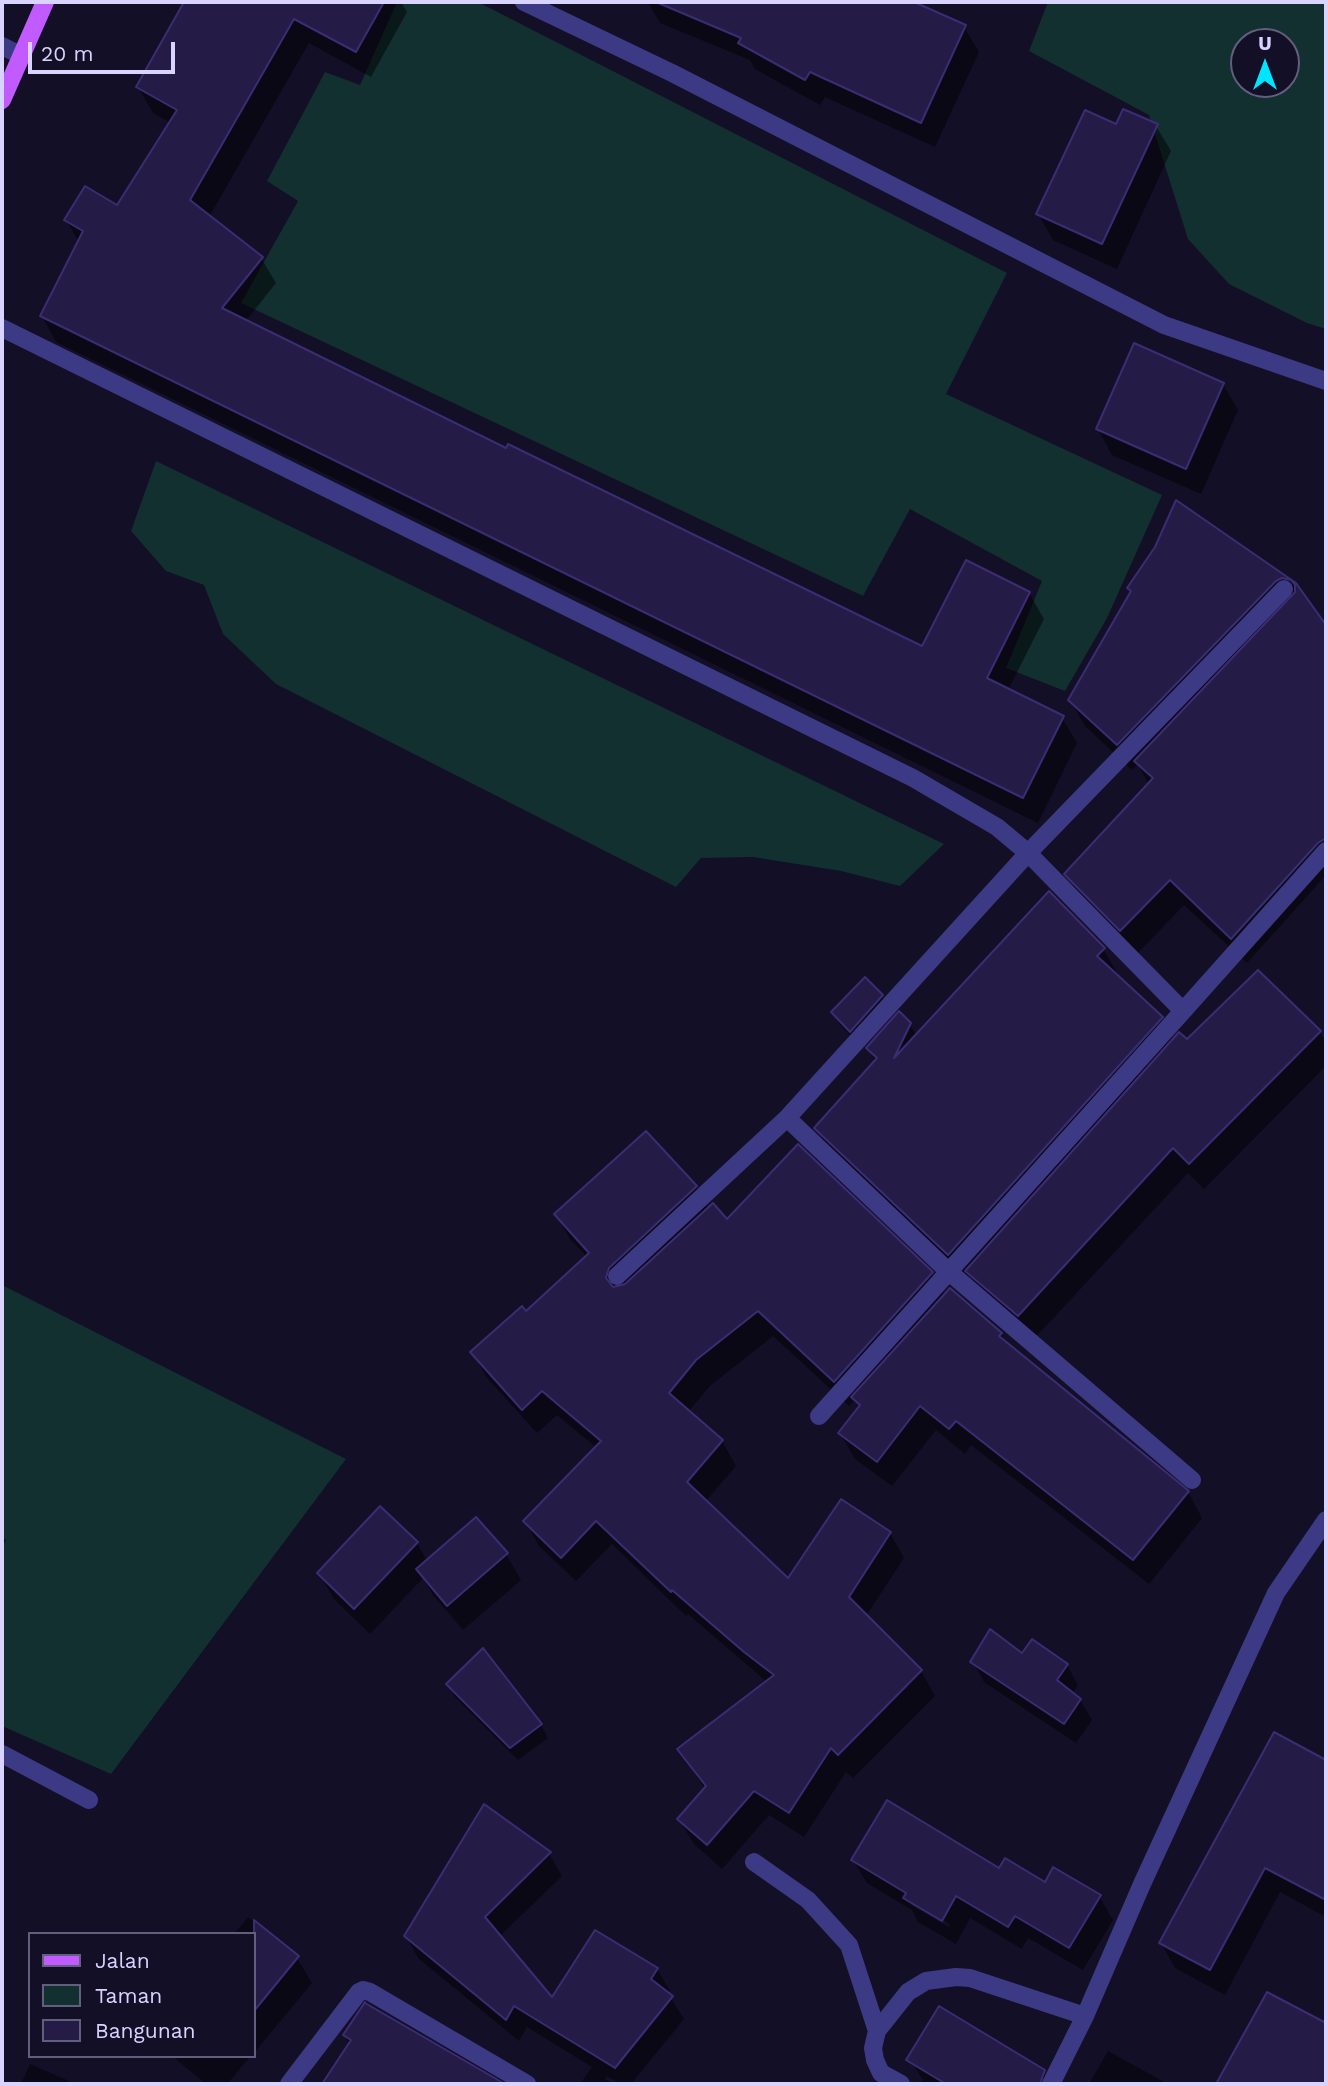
<!DOCTYPE html>
<html>
<head>
<meta charset="utf-8">
<style>
  body { margin:0 }
  #map { position:relative; width:1328px; height:2086px; overflow:hidden; background:#130f26; font-family:"Work Sans",sans-serif }
  canvas { display:block }
  .frame { position:absolute; inset:0; border:4px solid #d9d4ff; pointer-events:none }
  .legend { position:absolute; left:28px; top:1932px; width:228px; height:126px; box-sizing:border-box; background:#130f26; border:2px solid #625e7d; margin:0; padding:9px 12px; list-style:none; font-size:21px; color:#d9d4ff }
  .legend li { display:flex; align-items:center; gap:14px; height:35px }
  .legend b { width:35px; border:2px solid #625e7d }
  .north { position:absolute; left:1230px; top:28px; width:70px; height:70px; box-sizing:border-box; background:#130f26; border:2px solid #625e7d; border-radius:50%; rotate:0deg; font-size:19px; font-weight:700; line-height:28px; text-align:center; color:#d9d4ff }
  .north::after { content:''; display:block; margin:auto; width:24px; height:32px; background:#00e5ff; clip-path:polygon(50% 0,100% 100%,50% 72%,0 100%) }
  .scale { position:absolute; left:28px; top:42px; width:147px; height:32px; box-sizing:border-box; border:4px solid #d9d4ff; border-top:0; padding-left:9px; font-size:21px; line-height:24px; white-space:nowrap; color:#d9d4ff; -webkit-text-stroke:5px #130f26; paint-order:stroke }
</style>
</head>
<body>
<div id="map">
<canvas width="1328" height="2086"></canvas>
<div class="frame"></div>
<ul class="legend">
<li><b style="height:9px;background:#c25bff"></b>Jalan</li>
<li><b style="height:19px;background:#12302f"></b>Taman</li>
<li><b style="height:19px;background:#241b47"></b>Bangunan</li>
</ul>
<div class="north">U</div>
<div class="scale">20 m</div>
</div>
<script>
const context = document.querySelector('canvas').getContext('2d');
context.lineJoin = 'round';
function fill(path, color) { context.fillStyle = color; context.fill(path, 'evenodd'); }
const poly = rows => new Path2D(rows.map(r => 'M' + r).join(''));
function stroke(path, color, width, dash) { context.strokeStyle = color; context.lineWidth = width; context.lineCap = dash ? 'butt' : 'round'; context.setLineDash(dash || []); context.stroke(path); }
const green = poly([
  [397,2,478,2,1007,273,946,394,1162,495,1107,618,1065,691,1006,668,1042,581,910,509,863,596,241,303,298,201,267,181,325,72,360,85],
  [1048,2,1326,2,1326,329,1307,323,1229,284,1188,239,1149,115,1029,51],
  [1244,42,1286,42,1286,84,1244,84],
  [156,461,944,844,900,886,841,871,753,857,701,858,676,887,276,684,223,634,204,585,166,571,131,531],
  [2,1285,346,1459,111,1774,2,1726,2,1548,6,1540,2,1537]
]);
const shadow = poly([
  [186,2,212,2,240,17,249,2,401,2,407,12,371,77,309,43,209,217,261,258,276,283,245,322,507,450,923,649,1029,593,1044,619,1008,690,1062,718,1077,743,1038,823,56,342,42,316,79,242,66,220,118,208,171,123,153,113,138,87],
  [648,2,849,2,906,33,964,27,979,52,935,147,825,97,820,105,755,69,750,60,660,23],
  [1156,126,1171,151,1117,269,1053,240,1038,214,1117,127],
  [1223,384,1238,410,1201,494,1112,455,1098,429],
  [1176,503,1300,588,1326,628,1326,875,1247,963,1184,905,1136,955,1081,900,1067,874,1149,785,1138,764,1132,770,1085,726,1070,700,1156,548],
  [1103,949,1118,974,1116,976,1161,1018,1174,1040,1188,1043,1320,1032,1326,1043,1326,1066,1204,1189,1188,1173,1033,1340,982,1296,969,1274,964,1280,831,1154,816,1128,876,1062,868,1048,909,1024,917,1036],
  [865,979,882,996,889,1009,858,1043,840,1025,833,1012],
  [696,1187,708,1209,727,1221,931,1273,945,1296,1001,1334,1007,1344,1188,1492,1202,1518,1149,1584,971,1445,965,1454,936,1430,892,1486,855,1459,840,1433,859,1408,855,1400,849,1406,773,1336,710,1386,688,1412,722,1441,736,1466,705,1502,788,1581,890,1533,904,1558,866,1616,921,1671,935,1696,853,1778,846,1772,804,1837,769,1815,722,1869,694,1844,679,1819,705,1789,679,1749,767,1682,688,1614,686,1616,612,1544,576,1581,539,1546,525,1521,597,1448,557,1415,537,1433,487,1378,473,1353,526,1313,587,1257,570,1239,556,1214],
  [476,1519,506,1554,521,1580,463,1630,433,1595,423,1578,370,1634,334,1599,319,1573,417,1543,427,1561],
  [482,1651,541,1725,548,1738,518,1760,455,1697,448,1685],
  [1022,1656,1067,1665,1078,1685,1072,1694,1080,1700,1092,1720,1076,1743,984,1682,973,1662],
  [1275,1735,1326,1762,1326,1917,1280,1892,1225,1995,1175,1968,1161,1943],
  [549,1854,562,1876,499,1937,552,2000,657,1969,670,1991,668,1994,684,2019,631,2084,620,2084,607,2076,605,2079,613,2084,580,2084,592,2067,527,2027,519,2041,418,1958,406,1936],
  [853,1860,1000,1870,1045,1885,1099,1896,1113,1920,1083,1970,1028,1938,1022,1949,970,1918,956,1944,918,1922,912,1910,867,1883],
  [911,1901,950,1924,949,1927,911,1905],
  [248,1917,297,1958,312,1983,254,2053,254,1934,234,1934],
  [1268,1994,1326,2025,1326,2084,1224,2084,1221,2079],
  [345,2035,477,2070,485,2084,324,2084,350,2044],
  [1108,2051,1168,2084,1089,2084],
  [172,2056,251,2056,227,2084,206,2084],
  [913,2063,1044,2072,1051,2084,925,2084],
  [30,2064,76,2084,21,2084]
]);
const building = poly([
  [184,2,384,2,356,52,294,19,190,200,263,257,222,308,506,448,508,444,922,646,966,560,1030,592,987,678,1064,716,1023,798,40,316,83,231,64,220,85,186,117,205,177,110,136,87,184,2],
  [656,2,914,2,966,25,921,123,810,72,805,80,738,43,741,38,656,2],
  [1123,109,1158,124,1102,244,1036,214,1085,110,1116,124,1123,109],
  [1134,343,1224,383,1186,469,1096,429,1134,343],
  [1176,500,1296,583,1326,625,1326,838,1318,843,1231,939,1170,880,1120,931,1064,874,1153,778,1134,761,1295,592,1295,585,1291,580,1282,578,1276,581,1117,745,1068,700,1131,591,1127,588,1155,547,1176,500],
  [1049,891,1105,948,1097,956,1163,1017,948,1255,814,1128,877,1058,866,1048,899,1011,911,1023,894,1058,1049,891],
  [1258,970,1321,1031,1189,1164,1173,1148,1018,1316,965,1271,1179,1032,1187,1039,1258,970],
  [865,977,883,995,850,1032,831,1012,865,977],
  [646,1131,697,1186,609,1268,606,1278,613,1287,625,1284,713,1203,727,1219,798,1144,933,1272,834,1382,758,1311,696,1360,669,1393,723,1440,687,1482,788,1578,841,1499,891,1532,849,1597,922,1670,838,1755,831,1748,789,1813,754,1791,707,1845,677,1819,706,1786,677,1749,774,1675,744,1652,672,1590,671,1592,596,1521,561,1558,523,1521,601,1441,542,1391,522,1410,470,1352,522,1306,526,1311,589,1253,554,1214,646,1131],
  [950,1288,1002,1333,999,1336,1189,1491,1133,1560,956,1421,949,1429,920,1406,877,1462,838,1433,860,1405,851,1397,950,1288],
  [380,1506,418,1542,354,1609,317,1573,380,1506],
  [476,1517,508,1553,447,1606,416,1569,476,1517],
  [990,1629,1022,1653,1032,1639,1068,1664,1057,1680,1081,1699,1064,1724,970,1662,990,1629],
  [483,1648,542,1724,510,1748,446,1684,483,1648],
  [1274,1732,1326,1760,1326,1900,1265,1868,1210,1970,1159,1943,1274,1732],
  [887,1800,999,1868,1005,1858,1045,1882,1053,1867,1101,1895,1069,1948,1015,1916,1008,1927,956,1896,942,1921,903,1898,906,1893,851,1860,887,1800],
  [484,1804,551,1852,485,1917,552,1997,595,1930,658,1968,651,1979,673,1996,615,2068,514,2006,506,2020,404,1936,484,1804],
  [254,1920,299,1956,254,2011,254,1920],
  [1267,1992,1326,2023,1326,2084,1216,2084,1267,1992],
  [365,2002,365,2003,505,2084,322,2084,351,2040,343,2035,365,2002],
  [939,2006,1045,2070,1040,2084,946,2084,906,2060,939,2006]
]);
const lane = poly([
  [2,46,22,56]
]);
const street = poly([
  [524,2,672,73,1164,325,1326,381],
  [2,328,913,778,997,827,1028,853,1183,1011,819,1416],
  [1183,1011,1326,851],
  [787,1118,948,1271,1192,1480],
  [617,1276,787,1118,1028,853,1284,589],
  [2,1754,89,1800],
  [754,1862,808,1900,849,1945,877,2031],
  [289,2084,359,1992,363,1990,370,1992,527,2084],
  [901,2084,881,2073,875,2060,873,2048,877,2031,908,1992,926,1981,956,1977,970,1978,1085,2016],
  [1051,2084,1085,2016,1142,1884,1276,1593,1326,1520]
]);
const primary = poly([
  [2,100,45,2]
]);
fill(green, '#12302f');
fill(shadow, '#0007');
fill(building, '#241b47');
stroke(building, '#3b2d73', 2);
stroke(lane, '#3d3a85', 18);
stroke(street, '#3d3a85', 18);
stroke(primary, '#c25bff', 18);
</script>
</body>
</html>
